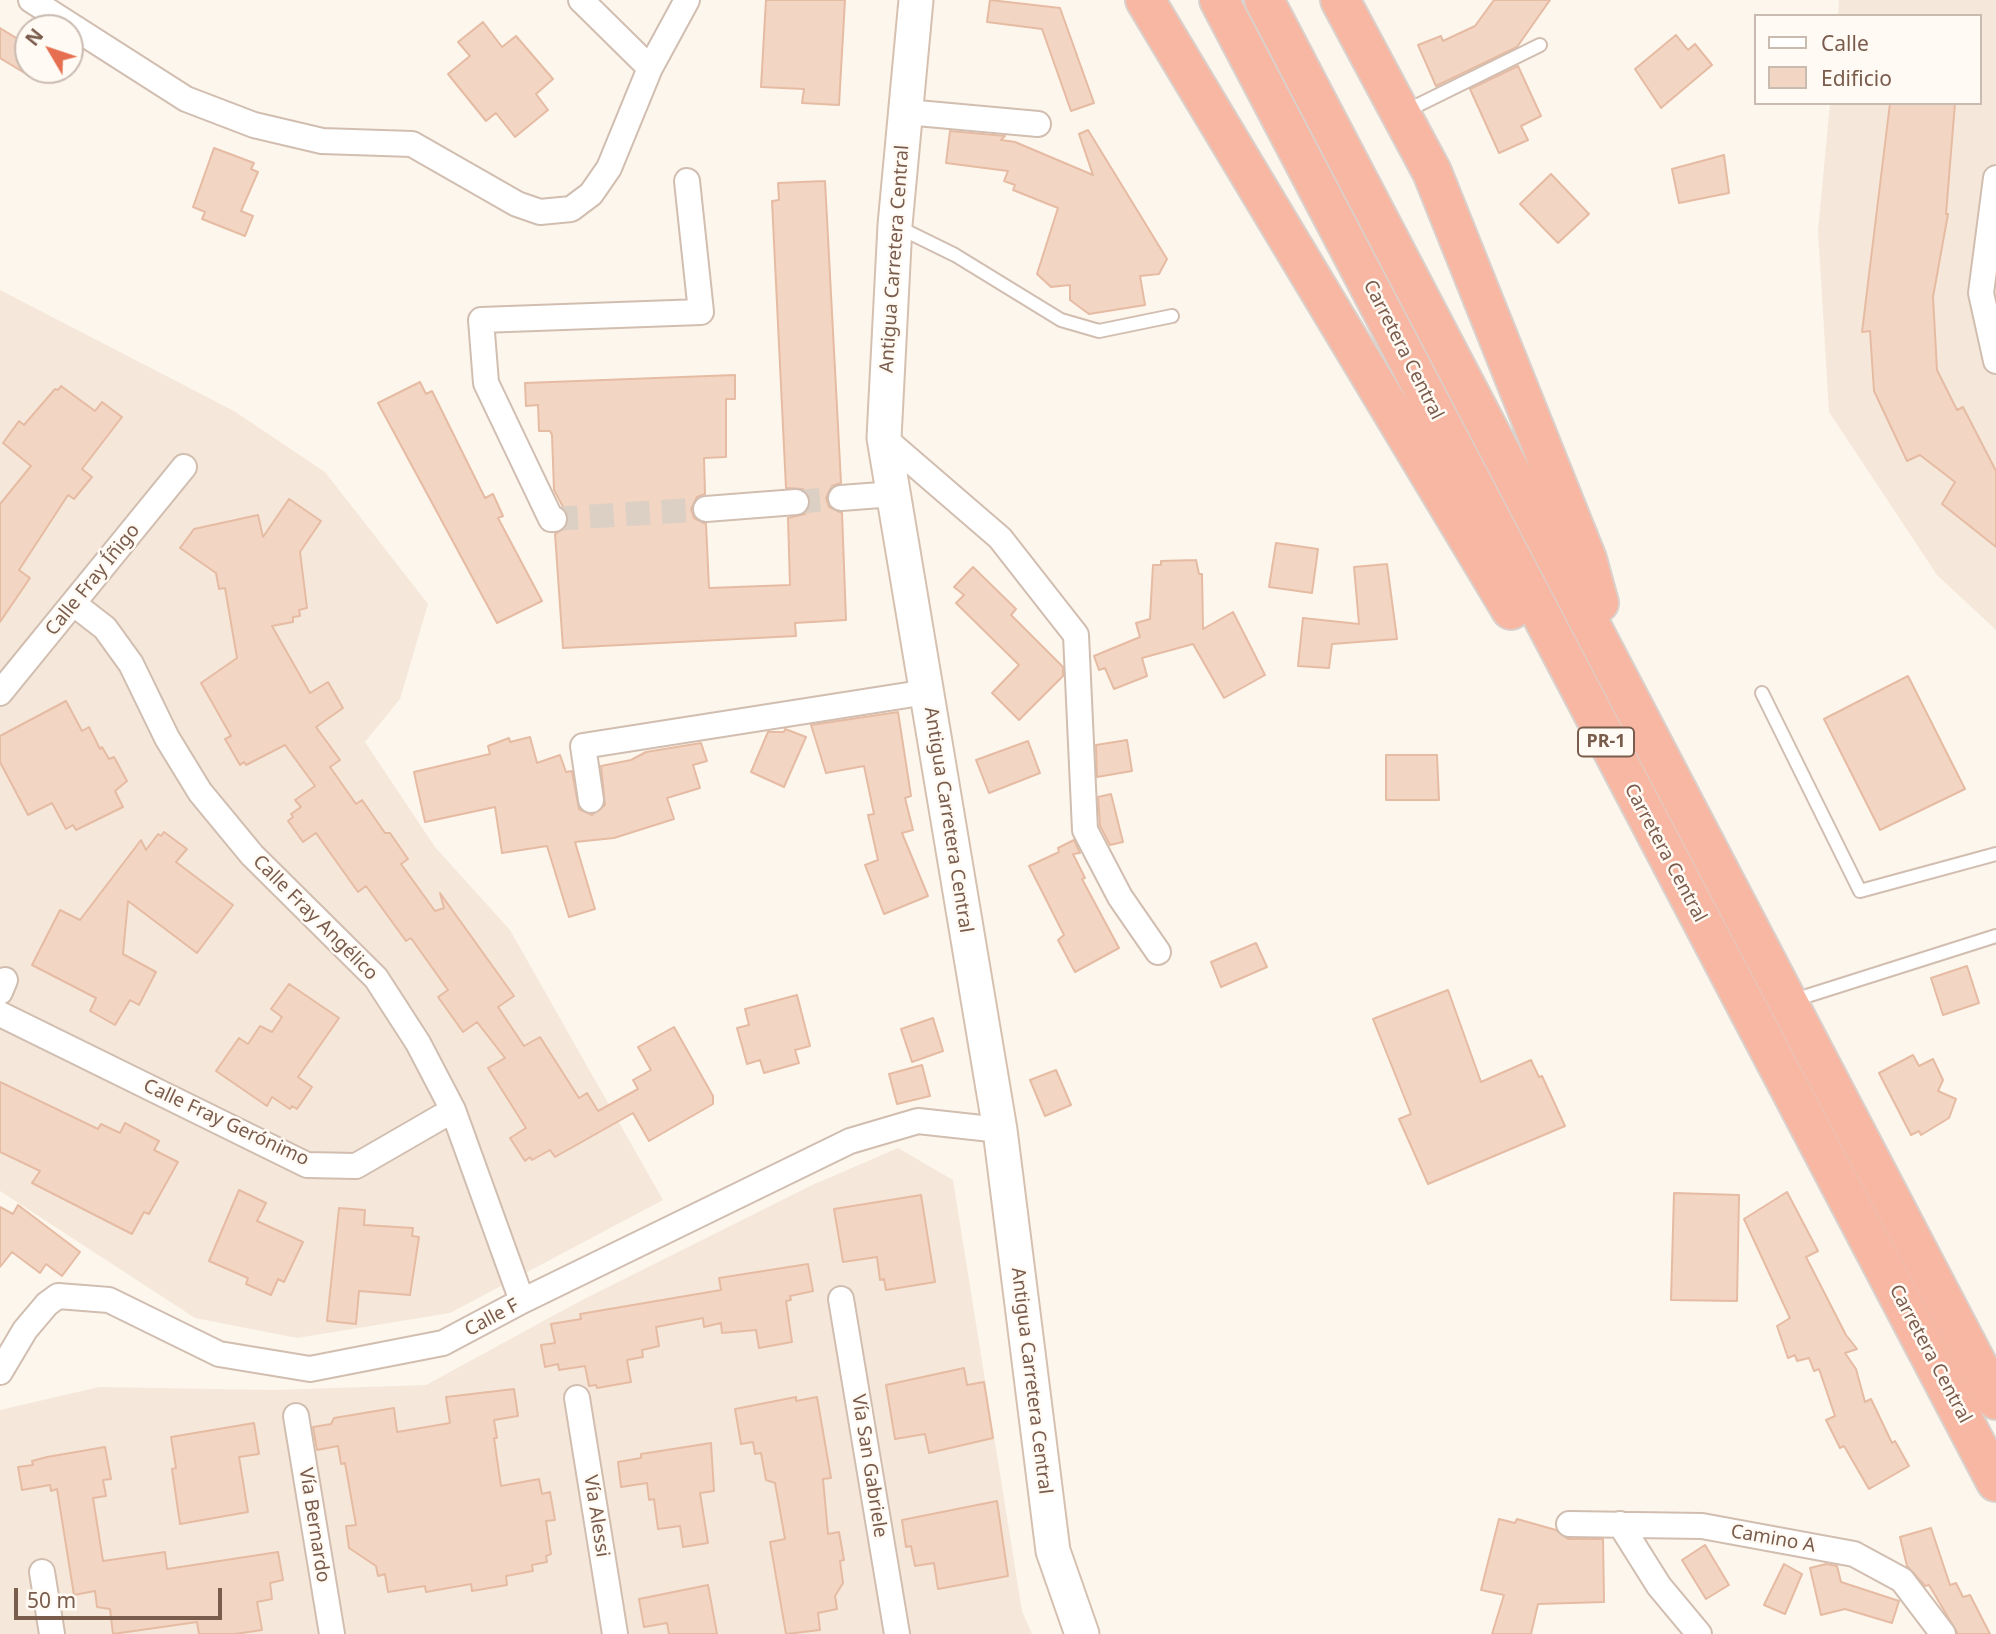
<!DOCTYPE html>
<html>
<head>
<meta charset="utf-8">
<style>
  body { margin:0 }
  #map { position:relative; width:1996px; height:1634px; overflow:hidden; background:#fdf6ec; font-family:"Noto Sans",sans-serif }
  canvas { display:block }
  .legend { position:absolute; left:1754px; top:14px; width:228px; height:91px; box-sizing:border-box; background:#fffaf3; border:2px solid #cabbb1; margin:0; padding:9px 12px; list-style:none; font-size:21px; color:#7a5c4d }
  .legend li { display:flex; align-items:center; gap:14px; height:35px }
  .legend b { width:35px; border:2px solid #cabbb1 }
  .north { position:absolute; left:14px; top:14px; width:70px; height:70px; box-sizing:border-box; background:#fffaf3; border:2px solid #cabbb1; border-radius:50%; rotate:309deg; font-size:19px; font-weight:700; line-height:28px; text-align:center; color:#7a5c4d }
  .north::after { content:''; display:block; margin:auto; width:24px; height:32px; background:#e76f51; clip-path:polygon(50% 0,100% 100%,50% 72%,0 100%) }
  .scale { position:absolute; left:14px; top:1588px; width:208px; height:32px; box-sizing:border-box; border:4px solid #7a5c4d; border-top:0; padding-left:9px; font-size:21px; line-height:24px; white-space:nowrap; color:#7a5c4d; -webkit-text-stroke:5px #fffaf3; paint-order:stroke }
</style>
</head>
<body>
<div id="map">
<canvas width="1996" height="1634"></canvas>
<ul class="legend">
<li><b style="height:9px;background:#fff"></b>Calle</li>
<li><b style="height:19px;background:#f3d5c3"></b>Edificio</li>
</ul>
<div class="north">N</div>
<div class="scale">50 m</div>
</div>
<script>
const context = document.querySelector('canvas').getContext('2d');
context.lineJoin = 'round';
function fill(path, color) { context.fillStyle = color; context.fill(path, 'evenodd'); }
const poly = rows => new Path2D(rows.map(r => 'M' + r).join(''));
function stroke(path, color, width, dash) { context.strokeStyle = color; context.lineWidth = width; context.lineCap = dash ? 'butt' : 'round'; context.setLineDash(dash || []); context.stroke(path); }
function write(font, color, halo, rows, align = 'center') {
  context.font = font + ' "Noto Sans",sans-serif'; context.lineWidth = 5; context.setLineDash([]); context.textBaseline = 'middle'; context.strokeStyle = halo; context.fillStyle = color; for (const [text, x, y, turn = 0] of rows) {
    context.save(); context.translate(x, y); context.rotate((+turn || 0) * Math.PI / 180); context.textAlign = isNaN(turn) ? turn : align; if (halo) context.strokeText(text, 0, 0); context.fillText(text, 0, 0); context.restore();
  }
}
const residential = poly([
  [1839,0,1996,0,1996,630,1937,575,1829,412,1818,231,1830,103,1980,103,1980,16,1838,16],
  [0,290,234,411,325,472,428,604,400,699,365,742,435,847,510,930,663,1200,450,1313,297,1338,195,1318,0,1191],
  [898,1148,953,1180,1022,1611,1032,1634,0,1634,0,1410,99,1387,274,1390,426,1385,582,1300,810,1186]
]);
const building = poly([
  [766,0,845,0,839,105,802,103,804,89,761,87,766,0],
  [990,0,1060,8,1094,103,1071,111,1042,29,987,22,990,0],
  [1494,0,1550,0,1517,47,1436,86,1418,45,1441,36,1443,41,1475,26,1494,0],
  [483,22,502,47,516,36,553,79,536,94,548,110,515,137,496,113,486,121,448,74,470,56,458,42,483,22],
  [0,28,28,45,28,75,0,58,0,28],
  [1676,35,1688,50,1695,44,1712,65,1661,108,1635,69,1676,35],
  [1518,66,1541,116,1521,126,1528,140,1499,153,1470,89,1518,66],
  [1890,103,1955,103,1946,214,1948,214,1933,297,1937,370,1957,410,1963,407,1996,471,1996,547,1942,504,1955,482,1920,455,1907,461,1874,391,1870,331,1862,332,1890,103],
  [1088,130,1167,259,1159,274,1140,276,1145,305,1089,314,1070,300,1070,285,1051,287,1037,274,1058,208,1013,190,1015,185,1004,181,1008,171,946,163,950,131,1005,136,1001,140,1015,142,1093,175,1079,134,1088,130],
  [214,148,254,163,251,169,258,172,241,211,253,216,245,236,202,219,205,212,193,207,214,148],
  [1724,155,1729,193,1679,203,1672,169,1724,155],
  [1551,174,1589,214,1558,243,1520,204,1551,174],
  [825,181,841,483,832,486,826,498,829,507,842,513,846,620,795,623,796,636,563,648,555,534,566,527,569,518,554,490,552,435,550,431,539,431,538,405,526,406,525,383,735,375,735,399,726,399,726,457,704,458,705,494,697,497,691,509,694,518,706,524,709,588,790,585,788,518,805,514,811,502,803,489,786,488,772,201,779,200,778,183,825,181],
  [420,382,426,394,432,391,485,498,493,494,503,516,498,518,542,601,497,623,378,403,420,382],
  [61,386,95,411,102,402,122,417,82,469,92,477,74,499,68,495,19,570,30,578,0,622,0,504,31,466,3,443,19,421,24,425,55,389,58,390,61,386],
  [289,499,321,521,300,552,307,608,299,610,300,616,293,617,293,622,272,626,310,693,328,682,343,708,316,727,340,760,330,767,356,804,362,800,385,833,390,833,408,859,401,864,435,911,444,908,440,893,514,996,498,1007,524,1046,540,1037,579,1098,587,1093,598,1111,638,1089,633,1080,651,1070,638,1047,674,1027,713,1096,713,1104,649,1141,633,1113,555,1157,550,1150,532,1160,530,1157,525,1161,510,1138,526,1128,488,1068,505,1058,477,1022,463,1032,438,997,448,990,411,938,406,941,366,886,358,892,316,833,303,842,288,821,293,817,291,814,301,807,295,800,315,786,285,745,246,765,244,762,240,765,225,739,231,736,201,683,237,658,225,588,219,589,216,573,180,548,194,529,258,515,263,537,289,499],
  [1276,543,1318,549,1312,593,1269,587,1276,543],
  [1196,560,1199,574,1202,574,1203,629,1233,612,1265,675,1224,698,1193,644,1142,658,1147,676,1114,689,1105,668,1099,670,1094,656,1140,637,1136,623,1150,619,1153,565,1161,565,1161,561,1196,560],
  [1387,564,1397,639,1332,644,1329,668,1298,666,1303,618,1359,624,1354,567,1387,564],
  [973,567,1016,609,1011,615,1063,667,1063,676,1019,720,992,693,1019,665,956,603,964,595,954,587,973,567],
  [1908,676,1965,789,1880,830,1824,719,1908,676],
  [66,701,82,731,89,727,100,749,102,747,109,759,114,757,127,781,115,791,123,807,76,830,73,825,66,829,52,803,28,815,0,762,0,736,66,701],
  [898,712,911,796,905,798,913,830,902,833,928,896,884,914,865,865,878,860,868,815,874,814,864,766,826,773,811,725,898,712],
  [785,729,806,737,784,787,751,772,768,732,784,732,785,729],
  [530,737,537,763,560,755,566,772,572,771,579,809,592,815,605,805,601,766,631,760,646,752,701,743,707,761,693,765,700,788,667,798,674,819,614,838,575,842,595,909,569,917,547,846,502,853,495,807,425,822,414,772,490,754,488,746,509,738,510,742,530,737],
  [1127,740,1132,771,1097,777,1096,745,1127,740],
  [1028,741,1040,773,989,793,976,760,1028,741],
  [1386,755,1437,755,1439,800,1386,800,1386,755],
  [1111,794,1123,842,1110,845,1100,826,1098,797,1111,794],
  [164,832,187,849,176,862,233,905,197,953,128,901,123,954,156,972,139,1005,130,1000,115,1025,90,1011,96,998,32,965,60,910,80,920,141,840,146,850,158,834,161,836,164,832],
  [1074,840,1080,853,1073,854,1085,878,1082,879,1119,948,1075,972,1058,940,1064,935,1029,866,1059,852,1058,848,1074,840],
  [1256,943,1267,967,1221,987,1211,962,1256,943],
  [1967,966,1979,1003,1943,1015,1931,978,1967,966],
  [289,984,339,1018,298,1077,312,1087,297,1109,292,1106,290,1109,272,1097,267,1106,216,1071,239,1038,248,1044,260,1026,272,1032,282,1017,271,1009,289,984],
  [1448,990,1481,1082,1531,1060,1539,1077,1542,1076,1565,1126,1428,1184,1399,1119,1411,1114,1373,1019,1448,990],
  [797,995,810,1046,795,1050,799,1063,764,1073,760,1060,747,1064,737,1028,749,1025,745,1009,797,995],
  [933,1018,943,1051,912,1062,901,1029,933,1018],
  [1913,1055,1919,1066,1933,1059,1943,1080,1938,1091,1956,1099,1949,1118,1921,1135,1919,1131,1911,1135,1879,1073,1913,1055],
  [922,1065,930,1096,897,1104,889,1074,922,1065],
  [1056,1070,1071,1105,1045,1116,1030,1080,1056,1070],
  [0,1082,98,1129,101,1124,120,1133,125,1123,159,1141,154,1150,178,1162,149,1214,144,1212,132,1234,32,1183,40,1171,0,1152,0,1082],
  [239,1190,266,1203,257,1221,303,1242,284,1282,278,1279,271,1295,246,1284,248,1278,209,1261,239,1190],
  [1787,1192,1818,1251,1806,1257,1846,1335,1857,1349,1845,1353,1856,1369,1865,1402,1871,1399,1892,1443,1895,1441,1909,1466,1869,1489,1844,1446,1840,1448,1826,1420,1835,1416,1819,1369,1814,1371,1809,1358,1797,1361,1795,1355,1788,1358,1777,1326,1790,1318,1744,1219,1787,1192],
  [1674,1193,1739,1195,1737,1301,1671,1300,1674,1193],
  [921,1195,935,1282,886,1290,884,1279,880,1280,877,1257,843,1262,834,1209,921,1195],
  [18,1205,80,1252,62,1276,46,1264,40,1273,12,1252,0,1267,0,1207,13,1214,18,1205],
  [339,1208,365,1210,364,1225,413,1228,412,1236,419,1237,410,1295,359,1291,356,1324,327,1321,339,1208],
  [808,1264,813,1291,790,1296,791,1300,786,1301,792,1342,759,1348,756,1330,722,1333,721,1323,704,1327,703,1318,656,1327,659,1346,642,1350,643,1357,627,1360,631,1382,597,1388,596,1385,589,1386,585,1366,559,1370,558,1364,545,1367,541,1345,555,1343,551,1324,581,1319,580,1314,721,1290,719,1278,808,1264],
  [964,1368,967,1385,984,1382,993,1438,929,1453,925,1434,895,1439,886,1385,964,1368],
  [514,1389,518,1416,494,1420,497,1438,494,1438,501,1486,539,1479,542,1494,550,1492,555,1520,546,1521,551,1554,546,1556,547,1562,532,1565,533,1571,506,1576,507,1585,472,1591,471,1584,426,1592,425,1586,388,1592,385,1574,378,1576,376,1566,349,1548,346,1526,356,1525,345,1463,341,1464,338,1446,317,1450,313,1427,331,1424,334,1418,394,1408,397,1432,450,1423,446,1397,514,1389],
  [796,1397,796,1401,817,1397,831,1478,823,1479,828,1534,839,1532,844,1560,840,1561,843,1583,835,1596,837,1609,818,1613,820,1630,786,1634,770,1542,785,1539,775,1483,766,1480,761,1453,755,1454,753,1442,741,1444,735,1409,796,1397],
  [254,1423,259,1454,239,1457,248,1512,180,1524,172,1469,176,1468,171,1437,254,1423],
  [711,1443,714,1491,700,1493,708,1543,683,1547,680,1526,658,1529,654,1499,649,1500,647,1483,621,1487,618,1462,641,1458,641,1454,711,1443],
  [105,1447,111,1479,103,1480,106,1496,93,1498,103,1561,165,1552,167,1569,278,1552,283,1580,270,1583,272,1599,257,1602,262,1630,235,1634,199,1634,197,1622,113,1634,110,1609,97,1607,95,1591,74,1595,57,1489,51,1491,50,1485,22,1490,18,1467,33,1465,32,1461,47,1457,105,1447],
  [997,1501,1008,1576,938,1589,934,1563,915,1566,911,1546,906,1547,902,1520,997,1501],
  [1499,1519,1515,1523,1517,1519,1556,1530,1568,1539,1603,1539,1604,1602,1538,1604,1531,1634,1492,1634,1504,1595,1481,1590,1499,1519],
  [1931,1528,1950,1585,1956,1583,1963,1597,1970,1595,1990,1634,1958,1634,1929,1585,1925,1586,1907,1566,1900,1537,1931,1528],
  [1705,1545,1729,1585,1706,1599,1682,1560,1705,1545],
  [1784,1564,1802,1574,1785,1614,1764,1605,1784,1564],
  [1826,1564,1837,1566,1841,1582,1899,1601,1892,1623,1845,1609,1821,1615,1810,1568,1826,1564],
  [708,1585,717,1634,669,1634,667,1623,644,1627,639,1599,708,1585]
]);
const streetTunnel = poly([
  [796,502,841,498],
  [554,519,706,509]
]);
const lane = poly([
  [1404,112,1540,45],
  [898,227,955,255,1061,320,1099,331,1172,316],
  [1762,693,1860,891,1996,854],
  [1791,1001,1996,936]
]);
const street = poly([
  [31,0,186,99,254,125,322,141,412,144,517,204,540,212,571,209,591,194,609,168,650,68,687,0],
  [581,0,650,68],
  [906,112,1038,124],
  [1996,178,1981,293,1996,361],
  [884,438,1000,538,1076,635,1085,830,1120,897,1158,952],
  [841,498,894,494],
  [706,509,796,502],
  [554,519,551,519,486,383,481,320,701,312,687,181],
  [74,604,105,628,131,664,167,738,200,792,252,855,376,978,418,1043,453,1110,522,1301],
  [0,693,184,467],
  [591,800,583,746,927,692],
  [0,992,5,980],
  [0,1014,307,1165,356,1166,453,1110],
  [841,1299,897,1634],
  [0,1372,25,1330,47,1304,58,1296,109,1300,219,1354,310,1369,443,1343,522,1301,850,1141,918,1121,1000,1130],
  [577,1398,615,1634],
  [296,1416,332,1634],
  [1569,1524,1702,1526,1854,1554,1902,1580,1943,1634],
  [1620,1524,1659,1586,1699,1634],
  [42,1572,52,1634]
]);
const secondary = poly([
  [916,0,895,225,884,438,1000,1130,1053,1551,1082,1634]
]);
const highway = poly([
  [1145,0,1511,610],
  [1219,0,1996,1482],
  [1264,0,1996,1400],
  [1340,0,1432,172,1587,559,1599,603]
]);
const shields = [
  [1606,742,56]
];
const shieldNames = [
  ["PR-1",1606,742]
];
const streetNames = [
  ["Antigua Carretera Central",895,259,-86],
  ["Carretera Central",1403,350,63],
  ["Calle Fray Íñigo",93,580,-51],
  ["Antigua Carretera Central",948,820,81],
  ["Carretera Central",1665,853,62],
  ["Calle Fray Angélico",315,918,45],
  ["Calle Fray Gerónimo",226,1123,25],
  ["Calle F",492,1318,-28],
  ["Carretera Central",1930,1354,62],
  ["Antigua Carretera Central",1031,1381,83],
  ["Vía San Gabriele",869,1466,81],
  ["Vía Alessi",596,1516,81],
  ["Vía Bernardo",314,1525,81],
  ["Camino A",1773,1539,10]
];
fill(residential, '#f5e8da');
fill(building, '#f3d5c3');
stroke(building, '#e6bba3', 2);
stroke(streetTunnel, '#dcd0c4', 24, [24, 12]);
stroke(lane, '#d1beb0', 16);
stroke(street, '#d1beb0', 28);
stroke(secondary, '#d6c0b0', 37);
stroke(highway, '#dad1cd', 42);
stroke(lane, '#fff', 12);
stroke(street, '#fff', 24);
stroke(secondary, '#fff', 33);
stroke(highway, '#f7b7a3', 38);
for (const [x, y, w] of shields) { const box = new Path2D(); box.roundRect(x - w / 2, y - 14.5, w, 29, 5); context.fillStyle = '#fffaf3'; context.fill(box); stroke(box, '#7a5c4d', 2); }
write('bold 18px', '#7a5c4d', null, shieldNames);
write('19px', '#7a5c4d', '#fffaf3', streetNames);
</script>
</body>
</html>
